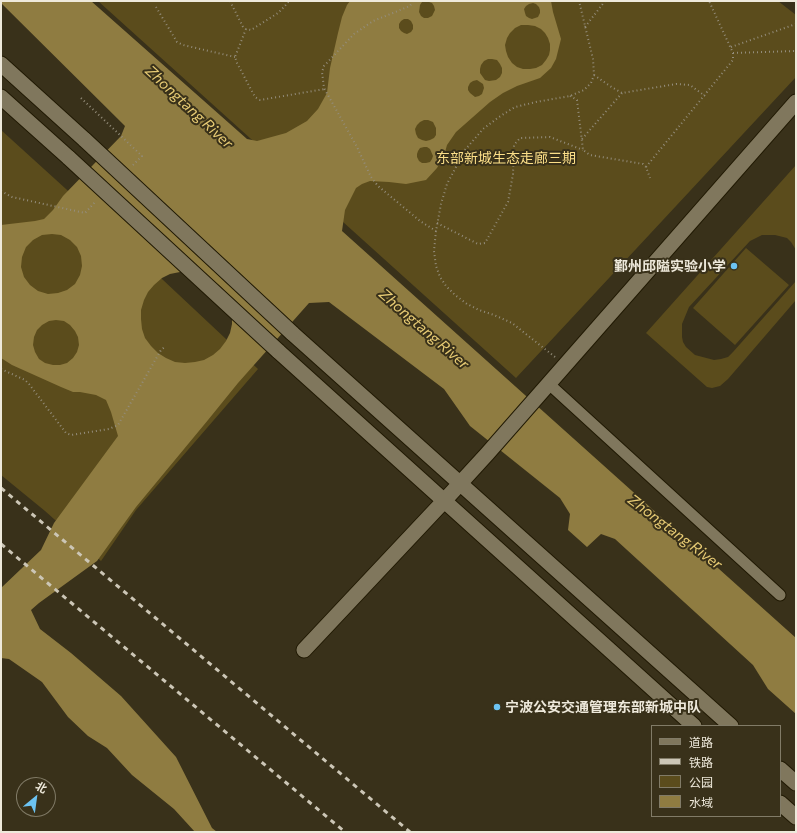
<!DOCTYPE html>
<html>
<head>
<meta charset="utf-8">
<style>
  body { margin:0 }
  #map { position:relative; width:797px; height:833px; overflow:hidden; background:#39311a; font-family:Commissioner,"Noto Sans SC",sans-serif }
  canvas { display:block }
  .frame { position:absolute; inset:0; border:2px solid #eee9db; pointer-events:none }
  .legend { position:absolute; left:651px; top:725px; width:130px; height:92px; box-sizing:border-box; background:#39311a; border:1px solid #817b67; margin:0; padding:5px 7px; list-style:none; font-size:12px; color:#eee9db }
  .legend li { display:flex; align-items:center; gap:8px; height:20px }
  .legend b { width:20px; border:1px solid #817b67 }
  .north { position:absolute; left:16px; top:777px; width:40px; height:40px; box-sizing:border-box; background:#39311a; border:1px solid #817b67; border-radius:50%; rotate:29deg; font-size:11px; font-weight:700; line-height:16px; text-align:center; color:#eee9db }
  .north::after { content:''; display:block; margin:auto; width:14px; height:18px; background:#6cc3f2; clip-path:polygon(50% 0,100% 100%,50% 72%,0 100%) }
</style>
</head>
<body>
<div id="map">
<canvas width="797" height="833"></canvas>
<div class="frame"></div>
<ul class="legend">
<li><b style="height:5px;background:#80775d"></b>道路</li>
<li><b style="height:5px;background:#ccc6b6"></b>铁路</li>
<li><b style="height:11px;background:#5b4c1c"></b>公园</li>
<li><b style="height:11px;background:#8f7c41"></b>水域</li>
</ul>
<div class="north">北</div>
</div>
<script>
const context = document.querySelector('canvas').getContext('2d');
context.lineJoin = 'round';
function fill(path, color) { context.fillStyle = color; context.fill(path, 'evenodd'); }
const poly = rows => new Path2D(rows.map(r => 'M' + r).join(''));
function stroke(path, color, width, dash) { context.strokeStyle = color; context.lineWidth = width; context.lineCap = dash ? 'butt' : 'round'; context.setLineDash(dash || []); context.stroke(path); }
function write(font, color, halo, rows, align = 'center') {
  context.font = font + ' Commissioner,"Noto Sans SC",sans-serif'; context.lineWidth = 4; context.setLineDash([]); context.textBaseline = 'middle'; context.strokeStyle = halo; context.fillStyle = color; for (const [text, x, y, turn = 0] of rows) {
    context.save(); context.translate(x, y); context.rotate((+turn || 0) * Math.PI / 180); context.textAlign = isNaN(turn) ? turn : align; if (halo) context.strokeText(text, 0, 0); context.fillText(text, 0, 0); context.restore();
  }
}
const green = poly([
  [98,1,778,1,796,15,796,77,516,378],
  [1,130,66,189,258,369,136,510,101,561,45,511,1,475],
  [796,165,796,250,791,242,787,238,775,235,762,235,750,241,689,307,682,324,682,337,683,342,686,347,695,355,714,360,721,359,728,357,733,352,796,281,796,300,728,379,720,386,712,388,707,387,646,333],
  [746,248,789,285,735,345,693,308]
]);
const water = poly([
  [1,1,91,1,247,139,257,141,286,133,307,121,318,109,327,93,330,68,338,33,342,17,347,5,350,1,551,1,553,12,561,39,556,59,551,68,540,78,517,86,503,93,490,102,456,132,447,145,444,156,437,168,426,180,406,184,389,182,370,181,362,184,356,188,345,210,342,231,796,638,796,714,768,689,753,665,615,539,601,534,587,547,568,530,570,514,560,498,470,426,444,389,329,302,309,303,238,383,208,420,136,507,97,561,39,603,31,610,40,629,71,653,121,696,176,757,212,828,217,832,195,832,174,809,132,775,107,748,88,736,68,717,42,682,9,659,1,658,1,588,41,550,54,523,118,436,111,412,106,400,96,395,80,392,73,392,61,387,12,365,1,358,1,225,35,221,44,219,53,210,63,196,121,136,125,126,1,3],
  [426,1,432,3,434,6,435,10,432,16,428,18,424,18,421,16,419,12,420,5,422,2],
  [533,3,536,4,539,7,540,10,540,13,538,17,532,19,529,18,526,16,525,13,524,9,526,6,529,4],
  [404,19,408,19,411,21,413,25,413,29,411,32,407,34,404,33,401,31,399,28,399,24,401,21],
  [521,25,528,25,535,26,541,29,545,33,548,38,550,44,550,50,549,55,546,60,542,65,536,68,530,69,523,69,517,67,512,63,508,57,506,51,505,45,507,38,510,33,515,28],
  [488,59,492,59,497,60,500,64,502,68,502,73,500,77,496,80,489,81,485,80,480,73,480,69,481,65,484,61],
  [477,80,483,84,484,88,482,94,479,96,475,97,470,93,468,90,468,87,470,83,473,81],
  [424,120,428,120,433,122,436,128,436,135,434,138,430,140,426,141,422,140,418,138,416,134,415,129,417,125,420,122],
  [424,147,427,147,430,149,433,156,432,159,430,162,426,163,422,163,419,161,417,157,417,154,418,151,420,148],
  [52,234,61,235,70,240,77,247,81,256,82,266,80,275,75,284,67,290,58,293,48,294,38,291,30,285,24,277,21,267,22,257,26,247,33,240,42,235],
  [180,272,189,272,207,276,215,282,222,288,227,296,232,314,232,324,230,333,226,341,220,349,213,355,204,360,195,362,185,363,175,362,166,358,158,353,151,346,145,338,142,329,141,319,141,310,144,300,148,292,154,285,162,278,170,274],
  [56,320,64,321,70,325,75,331,78,337,79,345,77,352,73,358,67,363,60,365,53,365,45,363,39,359,35,352,33,345,34,337,37,330,42,325,49,321]
]);
const path = poly([
  [230,1,243,27,246,29,251,30,278,13,284,7,289,1],
  [413,1,410,6,373,21,354,34,324,66,322,72,324,88,357,147,371,177,378,186,420,221,436,231],
  [156,7,177,42,183,45,235,57],
  [585,27,605,1],
  [246,29,235,57,237,63,255,97,260,100,325,89],
  [731,47,796,24],
  [733,53,796,51],
  [594,75,610,86,622,93,676,84,690,85,705,96],
  [570,96,577,100,583,150,590,155,643,164,646,167,650,178],
  [81,98,142,156,132,166],
  [582,139,622,93],
  [646,167,733,60,733,53,709,1],
  [1,191,12,197,85,213,96,201],
  [437,223,478,244,485,243,508,202,513,174,514,145,520,138,550,137,583,150],
  [555,357,512,323,494,315,479,310,467,304,455,295,446,286,440,277,436,266,434,251,436,231,441,204,447,184,465,150,483,129,499,117,515,107,536,102,570,96,584,90,591,83,594,75,593,59,579,1],
  [1,369,25,380,29,384,66,433,71,435,109,429,118,425,161,350,166,346]
]);
const street = poly([
  [549,384,780,595]
]);
const secondary = poly([
  [1,64,85,140],
  [1,97,69,158],
  [292,333,731,726],
  [278,351,694,726],
  [304,650,444,501,487,454,796,102],
  [780,769,796,783],
  [780,803,796,817]
]);
const rail = poly([
  [1,488,410,832],
  [1,544,345,832]
]);
const secondaryBridge = poly([
  [85,140,292,333],
  [69,158,278,351]
]);
const markers = [
  [734,266,4,"#6cc3f2"],
  [497,707,4,"#6cc3f2"]
];
const parkNames = [
  ["东部新城生态走廊三期",506,158]
];
const poiNames = [
  ["鄞州邱隘实验小学",726,266],
  ["宁波公安交通管理东部新城中队",505,707,"left"]
];
const waterNames = [
  ["Zhongtang River",189,107,43],
  ["Zhongtang River",424,329,41],
  ["Zhongtang River",675,532,37]
];
fill(green, '#5b4c1c');
fill(water, '#8f7c41');
stroke(street, '#201903', 13);
stroke(secondary, '#201903', 17);
stroke(path, '#948d7b', 2, [1, 3]);
stroke(street, '#80775d', 11);
stroke(secondary, '#80775d', 15);
stroke(rail, '#ccc6b6', 3, [5, 5]);
stroke(secondaryBridge, '#201903', 17, []);
stroke(secondaryBridge, '#80775d', 15);
for (const [x, y, r, color] of markers) { const dot = new Path2D(); dot.arc(x, y, r, 0, 2 * Math.PI); context.fillStyle = color; context.fill(dot); stroke(dot, '#39311a', 1.5); }
write('14px', '#fcdf88', '#39311a', parkNames);
write('bold 14px', '#eee9db', '#39311a', poiNames, 'right');
write('italic 15px', '#e7cb74', '#39311a', waterNames);
</script>
</body>
</html>
